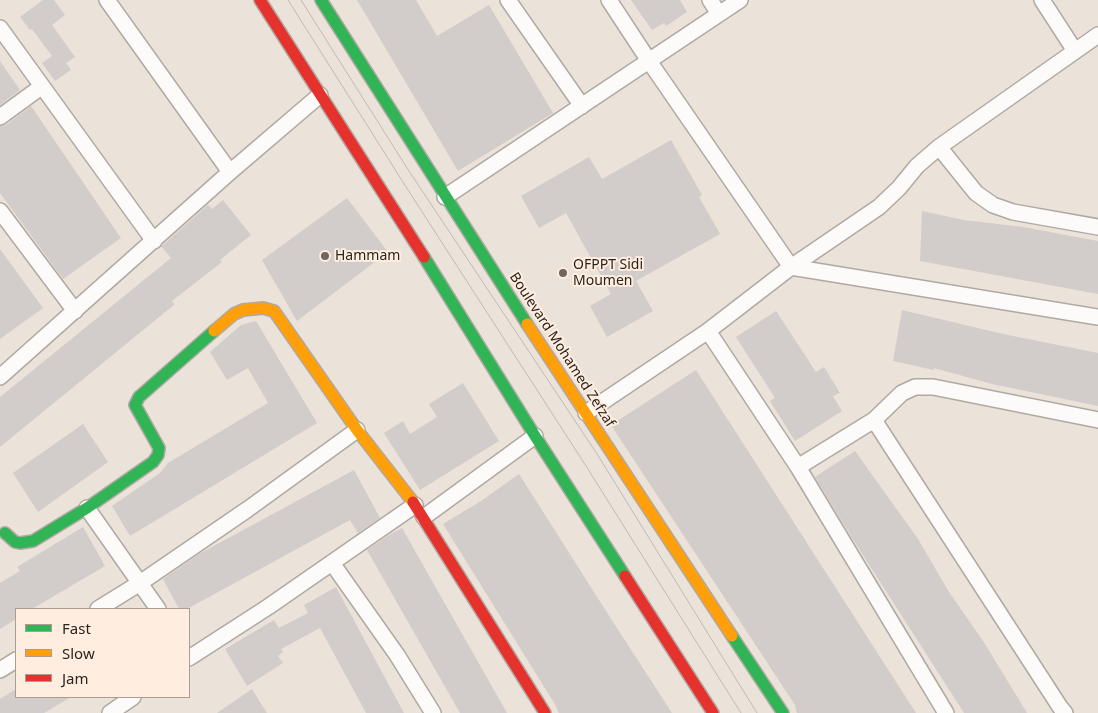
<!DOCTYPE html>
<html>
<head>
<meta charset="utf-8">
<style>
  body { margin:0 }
  #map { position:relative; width:1098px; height:713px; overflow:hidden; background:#ebe2d9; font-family:"Noto Sans",sans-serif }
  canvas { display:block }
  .legend { position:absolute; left:15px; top:608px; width:175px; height:90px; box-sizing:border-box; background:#ffeedf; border:1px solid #aa9d92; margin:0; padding:6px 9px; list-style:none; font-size:15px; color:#2a241e }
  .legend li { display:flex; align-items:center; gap:10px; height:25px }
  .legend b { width:25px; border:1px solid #aa9d92 }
</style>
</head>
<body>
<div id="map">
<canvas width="1098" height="713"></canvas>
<ul class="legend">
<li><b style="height:6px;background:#30b455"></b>Fast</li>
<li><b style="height:6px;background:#ff9f0a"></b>Slow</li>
<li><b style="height:6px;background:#e5322d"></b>Jam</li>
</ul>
</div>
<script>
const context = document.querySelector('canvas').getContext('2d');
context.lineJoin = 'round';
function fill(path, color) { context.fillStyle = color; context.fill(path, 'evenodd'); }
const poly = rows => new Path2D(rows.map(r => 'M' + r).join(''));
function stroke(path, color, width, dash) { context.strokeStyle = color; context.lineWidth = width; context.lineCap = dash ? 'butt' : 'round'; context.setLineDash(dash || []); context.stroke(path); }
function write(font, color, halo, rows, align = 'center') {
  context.font = font + ' "Noto Sans",sans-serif'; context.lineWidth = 4; context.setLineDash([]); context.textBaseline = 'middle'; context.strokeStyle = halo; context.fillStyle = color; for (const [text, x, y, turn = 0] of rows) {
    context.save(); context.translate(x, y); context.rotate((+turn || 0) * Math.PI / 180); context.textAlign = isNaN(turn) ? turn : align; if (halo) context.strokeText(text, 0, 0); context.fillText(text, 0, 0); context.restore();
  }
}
const building = poly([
  [43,0,54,0,65,15,52,25,75,57,66,63,71,70,55,81,42,63,52,56,32,29,30,30,20,17],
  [357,0,416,0,437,36,489,5,553,113,458,171],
  [631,0,680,0,687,12,666,26,664,23,652,30],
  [0,61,20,90,0,105],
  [31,106,121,238,63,279,0,193,0,126,6,125],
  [671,140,702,195,699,197,720,234,636,281,653,311,607,337,590,306,611,294,566,213,539,228,521,196,589,157,602,179],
  [347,198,388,252,297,321,262,260],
  [223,200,251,235,220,260,222,262,172,301,175,304,0,447,0,397,171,258,161,246,163,245,208,205,212,209],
  [922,211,964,220,1023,227,1098,241,1098,294,920,261],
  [0,249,43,308,0,339],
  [902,310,1003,334,1098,353,1098,406,992,384,934,368,934,370,893,361],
  [776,311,816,372,824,367,840,393,833,396,842,411,795,441,770,401,775,398,736,337],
  [256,321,317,423,130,536,112,506,160,473,168,463,268,403,248,368,227,380,210,352,241,325],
  [696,370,916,713,797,713,795,705,611,425],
  [463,383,499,441,420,490,384,433,403,421,410,434,437,417,429,404],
  [83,424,108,462,38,512,13,473],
  [855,451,918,539,949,592,985,644,1027,713,964,713,852,538,815,477],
  [354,470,380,518,358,533,350,520,187,609,179,609,163,579,199,554],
  [519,474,613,622,672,713,559,713,558,712,556,706,443,524,481,501],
  [83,527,105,566,32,609,16,609,16,619,0,629,0,583,20,571,17,567],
  [402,528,507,713,460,713,367,550,389,535],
  [336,587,404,713,366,713,320,628,281,649,283,652,278,656,283,663,247,686,225,649,274,620,279,628,308,613,304,605],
  [16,689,16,697,71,697,44,713,0,713,0,699],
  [252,689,267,713,217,713]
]);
const street = poly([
  [107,0,230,172],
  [508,0,582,106],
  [609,0,649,61,791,267,1098,317],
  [710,0,719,14],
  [1042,0,1075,51],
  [0,28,154,241],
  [0,117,41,87],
  [939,147,976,193,993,205,1013,212,1098,227],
  [445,197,740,0],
  [0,211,75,311],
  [708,331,798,467,946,713],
  [0,377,230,172,320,95],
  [586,413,708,331,791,267,879,207,899,188,917,166,939,147,1098,35],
  [874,420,1060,707,1065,713],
  [798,467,874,420,902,393,915,387,933,387,1098,420],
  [87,508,158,609],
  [424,517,535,436],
  [332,563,397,655,433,713],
  [98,609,140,583,248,509,357,430],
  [189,658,268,607,415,505],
  [0,670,16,660],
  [110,713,133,697]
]);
const fast = poly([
  [321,0,527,324],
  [424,257,535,436,625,576],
  [5,533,15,542,20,543,33,541,87,508,153,462,158,455,159,448,135,405,139,397,214,331],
  [732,636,783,713]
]);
const slow = poly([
  [527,324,732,636],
  [214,331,234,314,243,310,263,308,274,311,357,430,413,502]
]);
const jam = poly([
  [260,0,424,257],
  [413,502,545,713],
  [625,576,713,713]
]);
const tram = poly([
  [288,0,408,190,586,466,741,713],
  [301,0,407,168,599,457,757,713]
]);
const markers = [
  [325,256,5,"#6e665f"],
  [563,273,5,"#6e665f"]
];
const poiNames = [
  ["Hammam",335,256],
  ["OFPPT Sidi",573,265],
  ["Moumen",573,281]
];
const streetNames = [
  ["Boulevard Mohamed Zefzaf",562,350,57]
];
fill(building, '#d2ccca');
stroke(street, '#b0a9a3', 18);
stroke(fast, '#b0a9a3', 14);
stroke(slow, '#b0a9a3', 14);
stroke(jam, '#b0a9a3', 14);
stroke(street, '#fcfbf9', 15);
stroke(fast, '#30b455', 11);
stroke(slow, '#ff9f0a', 11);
stroke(jam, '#e5322d', 11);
stroke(tram, '#bdbbb9', 1);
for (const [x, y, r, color] of markers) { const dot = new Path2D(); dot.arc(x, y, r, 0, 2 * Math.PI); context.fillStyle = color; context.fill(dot); stroke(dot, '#ffeedf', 2); }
write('14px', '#2a241e', '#ffeedf', poiNames, 'left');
write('14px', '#2a241e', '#ffeedf', streetNames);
</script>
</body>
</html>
